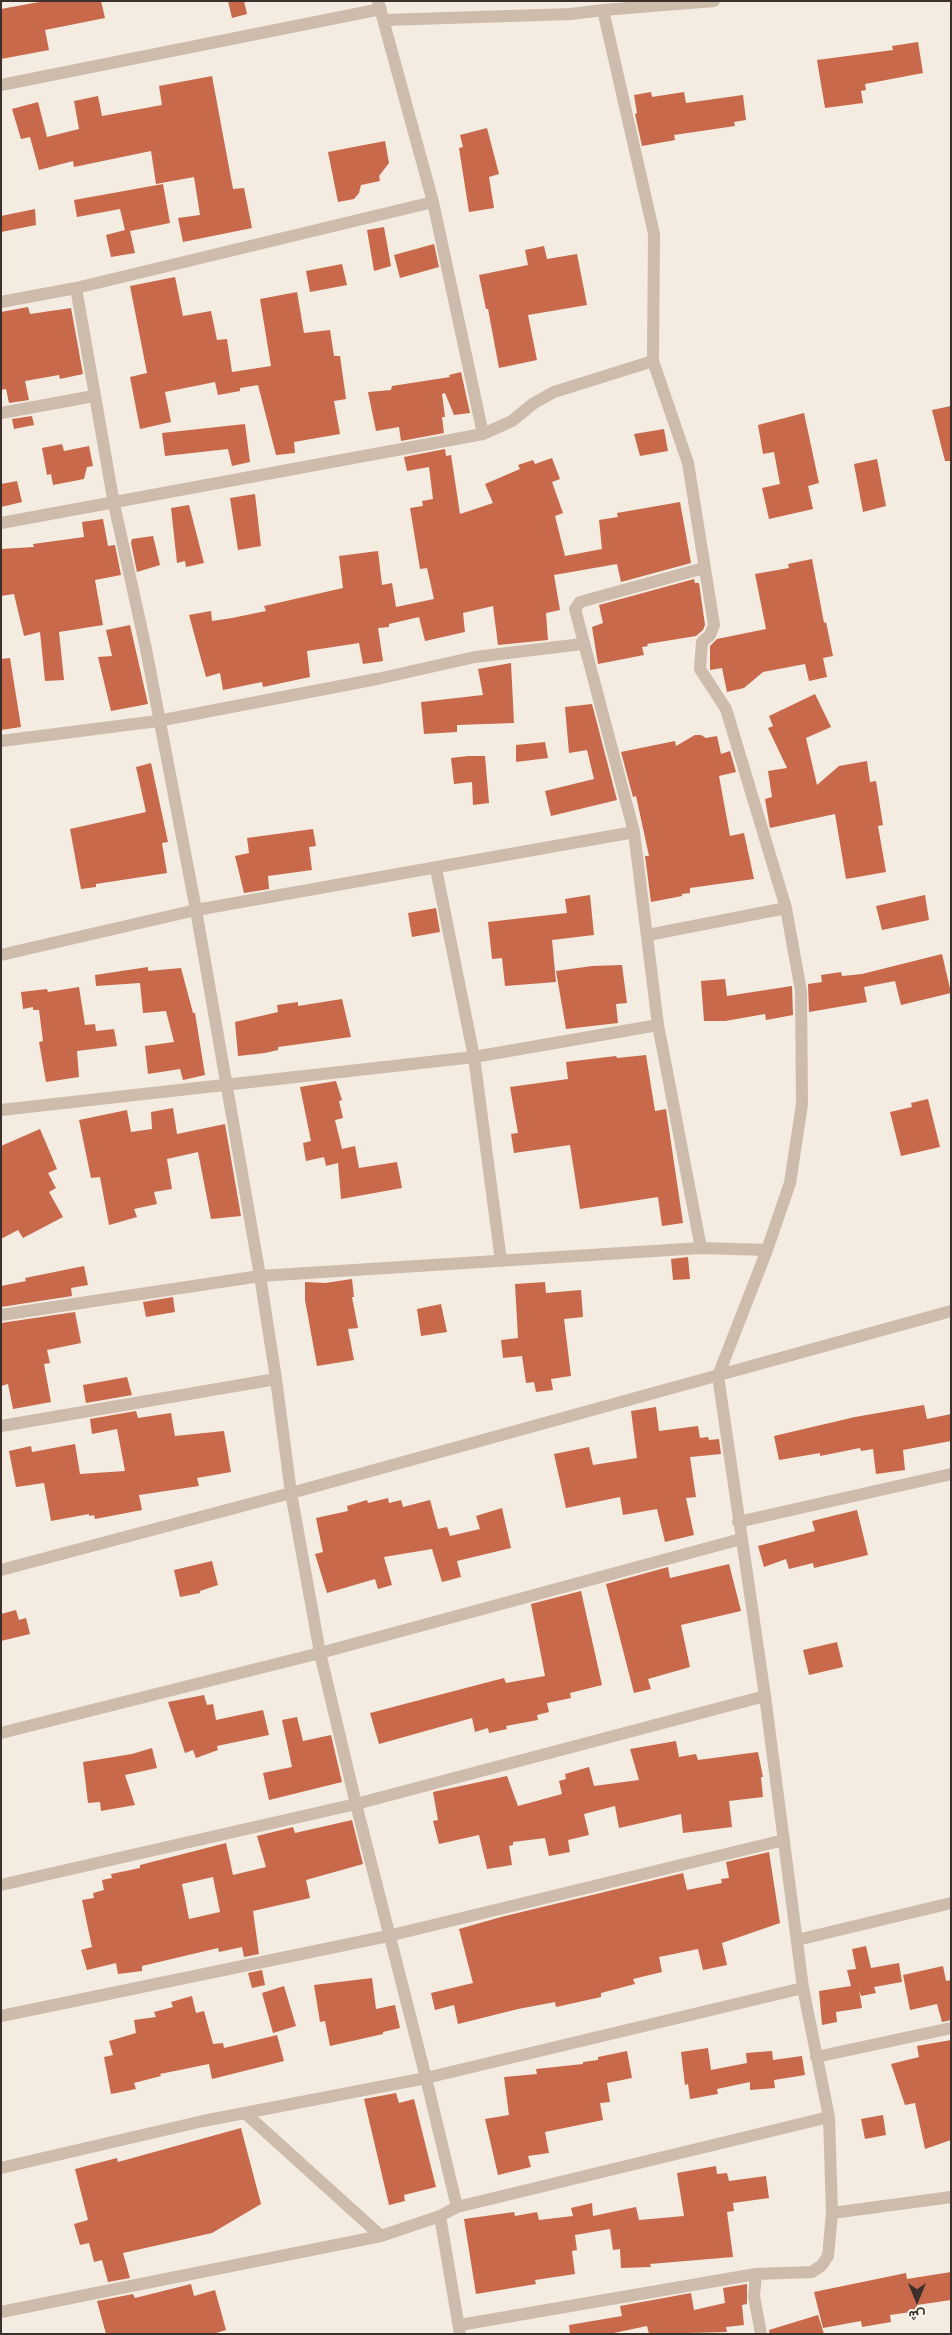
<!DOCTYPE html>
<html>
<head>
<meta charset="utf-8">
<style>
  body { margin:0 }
  #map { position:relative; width:952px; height:2335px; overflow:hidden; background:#f4ebe1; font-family:"Fira Sans Condensed",Vazirmatn,sans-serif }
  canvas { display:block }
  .frame { position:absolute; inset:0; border:2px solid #3b302b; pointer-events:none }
  .north { position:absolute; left:892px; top:2275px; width:50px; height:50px; -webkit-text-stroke:4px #fbf5ee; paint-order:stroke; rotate:180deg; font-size:14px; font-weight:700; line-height:20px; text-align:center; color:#3b302b }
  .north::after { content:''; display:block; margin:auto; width:18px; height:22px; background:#3b302b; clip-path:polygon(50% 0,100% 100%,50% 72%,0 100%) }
</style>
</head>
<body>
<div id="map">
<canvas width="952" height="2335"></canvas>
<div class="frame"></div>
<div class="north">ش</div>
</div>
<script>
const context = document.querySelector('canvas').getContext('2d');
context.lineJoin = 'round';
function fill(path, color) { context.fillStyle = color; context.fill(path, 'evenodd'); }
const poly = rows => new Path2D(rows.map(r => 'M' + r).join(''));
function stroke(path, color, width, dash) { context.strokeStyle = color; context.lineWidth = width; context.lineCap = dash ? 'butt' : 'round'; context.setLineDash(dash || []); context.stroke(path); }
const building = poly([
  [45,1,101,1,105,18,45,30,49,50,1,59,1,9],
  [228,1,244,1,247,14,232,18],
  [918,42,923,73,865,84,866,90,861,91,863,103,825,108,817,60,893,50,892,46],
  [212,76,233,189,244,188,252,228,183,242,178,218,200,215,194,177,156,184,151,151,74,167,73,161,39,170,30,137,21,139,12,109,38,102,47,137,79,129,74,101,98,96,102,116,162,105,159,86],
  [651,92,652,97,684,92,686,103,743,95,746,120,734,122,735,126,674,135,675,140,642,146,635,114,637,113,634,95],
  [487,128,499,174,489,177,494,208,469,212,459,148,463,147,460,135],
  [385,141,389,163,379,176,380,181,361,185,359,193,354,199,338,202,328,152],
  [163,184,170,223,130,231,135,253,111,257,106,235,125,230,120,209,77,217,74,200],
  [35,209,36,225,1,232,1,216],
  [384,227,391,266,374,271,367,230],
  [434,244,439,267,400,278,394,255],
  [544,246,547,259,577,254,587,305,528,315,537,360,499,368,488,309,486,309,479,275,528,265,525,250],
  [342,264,347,285,310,292,306,271],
  [175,277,183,316,211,311,217,340,227,339,232,372,271,366,260,299,297,292,304,333,330,330,334,356,340,356,346,399,334,401,340,434,294,442,295,453,276,455,258,385,240,388,240,391,218,395,215,382,165,392,171,422,140,429,130,377,147,373,130,286],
  [28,307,30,314,71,308,83,374,60,379,59,375,25,381,29,400,9,403,6,389,1,390,1,312],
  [461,372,470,413,454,415,445,393,442,394,445,417,442,417,444,433,401,441,399,427,376,431,368,392,391,390,392,386,450,377,449,375],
  [951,406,951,461,945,461,932,410],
  [804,413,819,483,808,486,813,509,769,519,762,488,780,484,774,452,763,454,758,425],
  [32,416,34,425,14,429,12,419],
  [245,424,250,462,232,466,228,449,165,456,162,433],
  [664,429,668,451,640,456,634,434],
  [62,444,64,451,89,446,93,466,87,467,84,479,53,485,51,474,47,475,42,448],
  [445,449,446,456,451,455,460,514,493,503,485,484,520,469,518,465,533,460,535,464,552,458,560,479,552,482,563,513,555,516,565,556,602,549,599,520,618,517,617,513,680,502,691,563,621,582,617,564,554,575,560,610,546,613,548,640,498,645,493,606,463,613,465,632,425,641,419,617,389,624,389,627,378,628,383,661,363,664,359,643,307,651,310,677,263,687,262,682,223,690,220,673,206,677,189,615,211,611,212,621,232,618,266,611,264,606,343,588,339,556,378,551,382,585,392,583,396,607,434,599,427,568,420,569,410,508,423,506,422,501,433,499,429,467,407,471,404,457],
  [877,459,886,506,863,512,854,464],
  [17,481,22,502,1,507,1,484],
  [255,494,261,546,238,550,230,498],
  [189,505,204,563,186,567,185,561,177,563,171,508],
  [103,519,108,546,115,545,121,575,95,580,103,625,59,632,64,680,45,681,40,632,24,636,14,594,1,596,1,549,34,547,33,544,84,537,82,522],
  [153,536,160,565,137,572,131,543,132,539],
  [812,559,824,623,826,622,833,656,823,658,827,677,809,681,805,664,763,672,744,688,727,692,722,668,710,670,710,646,717,639,766,629,755,574,789,568,788,564],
  [694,579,695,583,699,583,705,625,703,630,696,636,647,644,648,646,642,647,644,655,598,664,592,627,603,623,599,605],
  [130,625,148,704,111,711,98,657,112,656,106,630],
  [10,658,21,727,1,730,1,659],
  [511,663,514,723,457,725,457,732,424,734,421,702,483,695,478,669],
  [815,694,831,727,806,738,817,785,839,766,867,761,870,782,876,781,883,825,878,826,886,872,846,879,835,814,770,828,765,799,772,797,768,771,787,768,768,728,773,726,769,716],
  [592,704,617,800,551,816,545,791,594,779,587,750,569,753,565,707],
  [695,735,701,735,706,738,717,736,721,754,730,751,736,772,719,776,730,836,744,833,754,879,690,888,690,893,682,894,682,896,651,902,645,856,649,856,636,796,633,797,621,752,675,741,676,746],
  [545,742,548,758,516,762,516,745],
  [468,756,485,756,489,803,473,805,472,782,454,784,451,758],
  [151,763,168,842,162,843,167,873,96,884,96,887,81,889,70,829,146,812,136,767],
  [313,829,316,846,309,847,312,870,268,876,269,889,244,893,235,856,249,853,247,838],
  [590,895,594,935,552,940,556,982,505,986,502,958,492,959,488,922,567,913,565,899],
  [925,895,929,920,882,930,876,906],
  [436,908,440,932,412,937,408,913],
  [942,954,951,993,901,1005,895,981,864,987,867,1002,809,1012,808,984,822,982,821,975,841,972,842,976,862,974],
  [622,965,627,1003,616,1004,618,1023,566,1029,556,971,592,966],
  [148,967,148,971,181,968,193,1013,195,1013,205,1075,183,1080,180,1069,148,1074,145,1046,174,1042,166,1011,143,1013,140,983,96,986,95,975],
  [725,979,727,996,792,986,793,1015,766,1020,765,1014,725,1021,704,1021,701,981],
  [79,987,85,1025,95,1024,96,1031,114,1029,117,1046,77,1051,79,1077,46,1082,39,1042,43,1041,39,1010,33,1010,33,1007,23,1009,21,992,47,989,48,992],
  [342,999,351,1037,278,1047,278,1050,265,1053,238,1056,235,1022,278,1012,277,1005,298,1002,298,1006],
  [646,1055,655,1111,666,1109,683,1223,662,1226,658,1197,580,1209,570,1145,514,1153,511,1134,518,1133,510,1087,568,1079,566,1062,616,1056,617,1058],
  [336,1081,342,1100,339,1101,343,1118,335,1120,342,1149,355,1146,359,1168,397,1162,402,1188,341,1199,338,1163,326,1166,324,1157,306,1161,303,1143,311,1141,300,1087],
  [928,1099,940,1147,901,1156,890,1112,912,1107,911,1103],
  [173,1108,177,1134,225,1124,241,1216,211,1219,198,1152,167,1159,172,1189,154,1192,157,1204,134,1209,137,1217,109,1225,100,1177,91,1178,79,1120,127,1110,131,1132,152,1129,151,1112],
  [40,1129,57,1169,48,1173,56,1188,49,1192,63,1217,23,1238,18,1230,1,1239,1,1146],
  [688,1257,690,1279,673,1280,671,1259],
  [84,1266,88,1285,71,1288,72,1296,1,1307,1,1286,26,1281,25,1278],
  [352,1279,354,1297,352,1297,358,1328,348,1329,354,1360,317,1366,305,1300,305,1282,325,1283],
  [545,1282,546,1293,581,1290,583,1317,564,1319,571,1376,551,1379,553,1390,536,1392,534,1382,526,1383,522,1356,503,1358,501,1340,518,1338,515,1284],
  [173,1297,175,1312,146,1317,143,1302],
  [441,1304,447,1332,421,1336,417,1309],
  [75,1312,81,1343,47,1350,50,1363,44,1364,51,1402,13,1409,8,1384,1,1386,1,1323],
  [127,1377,132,1395,86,1403,83,1385],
  [924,1405,927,1419,951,1414,951,1441,903,1450,905,1470,876,1474,873,1449,861,1451,860,1448,820,1456,820,1453,779,1460,774,1436,855,1417],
  [656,1407,659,1431,698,1426,700,1438,708,1437,709,1440,719,1439,721,1454,690,1457,696,1497,686,1498,694,1535,665,1542,657,1509,623,1515,620,1497,566,1508,554,1454,589,1447,593,1465,637,1458,631,1411],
  [136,1411,138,1418,171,1413,175,1436,224,1431,231,1472,197,1478,199,1486,139,1495,142,1510,95,1519,94,1515,89,1516,89,1514,51,1521,44,1483,16,1487,9,1451,31,1446,32,1452,75,1444,80,1474,125,1471,117,1429,92,1434,90,1419],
  [388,1498,389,1503,401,1500,403,1507,430,1500,438,1529,447,1527,450,1536,480,1529,476,1516,502,1508,511,1548,457,1561,461,1577,442,1582,432,1549,384,1557,392,1585,378,1589,375,1579,327,1593,315,1554,323,1552,316,1518,348,1511,347,1506,367,1500,368,1503],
  [857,1510,868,1555,814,1568,813,1563,789,1569,786,1559,764,1567,758,1546,815,1531,812,1521],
  [212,1561,218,1585,200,1591,200,1593,180,1597,174,1570],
  [729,1564,741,1611,681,1625,690,1667,648,1679,651,1689,634,1693,606,1584,668,1567,670,1578],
  [581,1591,602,1685,570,1693,571,1698,547,1703,549,1712,537,1715,538,1720,506,1726,507,1729,489,1733,488,1728,475,1732,472,1718,379,1744,370,1713,504,1678,506,1683,545,1676,531,1604],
  [16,1610,19,1620,26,1618,30,1634,1,1641,1,1614],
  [837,1642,843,1667,809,1675,803,1650],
  [204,1695,207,1705,213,1704,216,1720,263,1710,269,1735,217,1746,218,1750,196,1758,193,1750,185,1753,168,1702],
  [297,1717,303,1741,331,1735,342,1782,269,1800,263,1773,292,1767,282,1720],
  [676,1741,679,1757,696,1754,698,1760,758,1752,763,1777,761,1777,763,1797,729,1801,732,1827,683,1833,681,1814,619,1828,615,1806,584,1814,589,1835,568,1840,570,1852,549,1856,545,1838,513,1842,513,1845,509,1846,512,1865,487,1869,479,1835,439,1844,433,1821,438,1820,433,1792,507,1776,518,1806,562,1794,559,1781,566,1779,565,1774,589,1767,594,1786,639,1780,630,1749],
  [152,1748,157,1768,125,1775,135,1805,101,1811,100,1802,88,1803,83,1762,132,1754],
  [352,1820,363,1864,306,1880,310,1898,253,1911,259,1954,244,1957,242,1947,219,1952,218,1948,142,1966,142,1971,118,1974,116,1963,87,1970,81,1950,92,1947,82,1900,94,1898,93,1893,104,1890,102,1880,112,1878,111,1874,140,1868,140,1865,226,1843,233,1875,266,1867,257,1836,293,1827,295,1833],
  [213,1877,220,1912,189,1919,182,1884],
  [769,1852,780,1923,722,1943,727,1965,703,1970,698,1949,659,1957,662,1972,633,1979,635,1984,601,1993,601,1997,556,2007,555,2002,518,2009,458,2024,454,2005,435,2010,431,1993,473,1983,459,1929,501,1917,683,1873,687,1890,722,1883,721,1879,729,1878,726,1862],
  [866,1946,871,1968,899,1963,902,1982,874,1987,876,1993,861,1996,859,1990,862,2008,836,2012,837,2022,822,2025,819,1991,851,1986,847,1970,856,1969,852,1949],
  [943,1966,946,1981,951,1980,951,2020,942,2022,937,2004,910,2010,903,1975],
  [262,1970,265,1985,252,1988,248,1973],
  [372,1978,376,2009,395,2005,400,2028,383,2032,383,2034,330,2046,325,2021,320,2022,314,1985],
  [284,1986,296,2026,273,2033,262,1993],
  [192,1996,196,2013,204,2011,213,2044,223,2043,224,2048,277,2035,284,2061,212,2079,209,2064,160,2074,161,2076,134,2083,136,2089,111,2094,104,2057,113,2055,109,2041,136,2033,134,2020,156,2017,154,2012,173,2007,171,2002],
  [951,2040,951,2140,925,2149,915,2103,905,2105,891,2064,919,2057,917,2046],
  [708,2048,711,2070,747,2063,746,2053,772,2051,773,2060,802,2056,805,2075,774,2080,775,2088,750,2090,750,2082,717,2089,718,2094,690,2099,688,2084,685,2085,681,2052],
  [627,2051,632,2078,607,2083,610,2102,600,2103,603,2120,545,2132,549,2153,528,2156,531,2167,498,2175,485,2119,509,2115,504,2077,537,2074,536,2069,583,2064,583,2062,598,2060,598,2057],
  [396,2093,399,2103,414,2099,436,2187,404,2195,405,2201,389,2205,364,2099],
  [883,2115,886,2135,865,2139,861,2119],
  [241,2128,261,2204,212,2233,123,2253,130,2278,108,2282,102,2260,94,2262,89,2243,80,2245,74,2224,88,2220,75,2169,117,2158,118,2162],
  [716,2166,717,2174,727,2173,729,2181,766,2176,769,2198,733,2203,734,2211,727,2212,733,2257,650,2264,651,2267,621,2268,620,2249,613,2250,610,2229,575,2235,577,2250,572,2251,575,2274,535,2280,536,2284,476,2294,464,2219,514,2212,515,2216,537,2212,539,2220,573,2216,571,2208,592,2203,593,2216,636,2207,639,2220,684,2216,677,2173],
  [951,2272,951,2300,917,2305,918,2311,890,2315,891,2322,862,2327,861,2321,823,2328,814,2292,906,2273,907,2279],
  [191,2284,194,2296,215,2290,226,2330,213,2334,106,2334,97,2301,133,2294,135,2298],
  [747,2284,747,2304,742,2305,744,2325,726,2327,727,2332,649,2334,647,2326,609,2334,570,2334,569,2325,622,2316,620,2306,691,2293,694,2310,725,2303,723,2288],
  [818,2315,824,2334,770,2334,769,2330]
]);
const minor = poly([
  [378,1,433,202,483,434],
  [603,10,714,1],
  [385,20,571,14,603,10,654,234,653,361,688,463,714,625,710,635,702,642,700,669,726,709,786,908,801,991,802,1104,790,1183,767,1250,718,1376,765,1696,803,1988,829,2117,832,2213,828,2256,822,2265,812,2272,756,2274,460,2325],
  [1,85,381,9],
  [76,288,114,504,146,649,196,910,260,1276,276,1379,291,1493,320,1653,356,1804,426,2078,457,2207],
  [1,302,76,288,433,202],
  [1,413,94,396],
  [1,523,483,434,512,421,534,403,554,392,653,361],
  [1,741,158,721,377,679,475,657,582,644],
  [436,869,474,1057,658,1025],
  [648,935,786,908],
  [1,955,196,910,634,832],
  [1,1110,474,1057,501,1261],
  [701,1248,658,1025,634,832,575,609,580,602,704,568],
  [1,1315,260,1276,701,1248,767,1250],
  [1,1426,276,1379],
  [738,1522,951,1474],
  [1,1570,291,1493,951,1311],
  [1,1733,320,1653,741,1539],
  [1,1885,356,1804,765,1696],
  [797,1940,951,1903],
  [1,2016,388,1936,784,1840],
  [816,2057,951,2028],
  [245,2113,381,2236],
  [1,2168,203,2121,426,2078,803,1988],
  [832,2213,951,2197],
  [440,2216,460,2334],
  [756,2274,754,2296,761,2334],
  [1,2312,381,2236,440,2216,457,2207,829,2117]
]);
fill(building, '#c8694b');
stroke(minor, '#cdbbac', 12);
</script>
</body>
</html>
